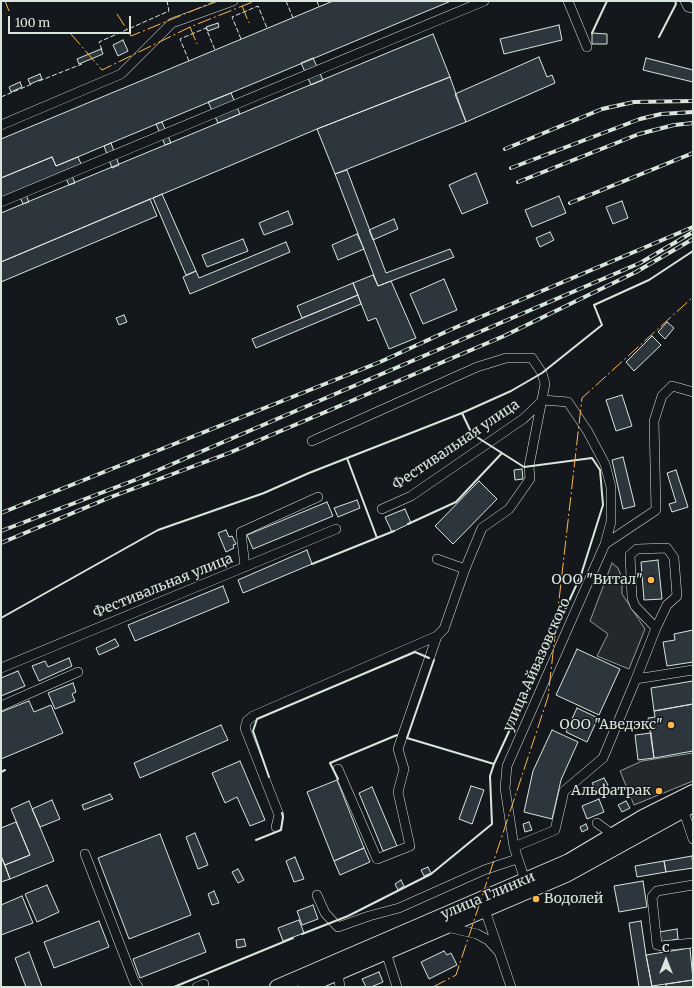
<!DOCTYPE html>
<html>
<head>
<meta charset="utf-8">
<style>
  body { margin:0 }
  #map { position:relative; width:694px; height:988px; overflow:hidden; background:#14181c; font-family:Merriweather,serif }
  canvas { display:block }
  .frame { position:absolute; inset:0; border:2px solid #d8e6dc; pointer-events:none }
  .north { position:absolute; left:646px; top:940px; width:40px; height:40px; -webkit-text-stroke:3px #14181c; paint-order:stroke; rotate:0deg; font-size:11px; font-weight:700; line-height:16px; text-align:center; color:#d8e6dc }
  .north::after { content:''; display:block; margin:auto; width:14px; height:18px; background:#d8e6dc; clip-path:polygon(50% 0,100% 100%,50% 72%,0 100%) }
  .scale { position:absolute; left:8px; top:16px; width:123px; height:18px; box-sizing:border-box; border:2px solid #d8e6dc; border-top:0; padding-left:5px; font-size:12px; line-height:14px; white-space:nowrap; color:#d8e6dc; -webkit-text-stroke:3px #14181c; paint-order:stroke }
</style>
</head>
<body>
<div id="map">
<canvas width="694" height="988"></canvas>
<div class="frame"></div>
<div class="north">С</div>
<div class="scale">100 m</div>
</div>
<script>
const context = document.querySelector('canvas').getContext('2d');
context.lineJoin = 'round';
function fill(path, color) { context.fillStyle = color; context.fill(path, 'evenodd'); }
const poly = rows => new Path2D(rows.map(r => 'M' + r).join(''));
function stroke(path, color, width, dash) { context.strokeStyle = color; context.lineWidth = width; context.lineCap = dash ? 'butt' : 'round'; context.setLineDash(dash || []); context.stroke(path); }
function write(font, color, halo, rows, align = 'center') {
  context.font = font + ' Merriweather,serif'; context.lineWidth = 3; context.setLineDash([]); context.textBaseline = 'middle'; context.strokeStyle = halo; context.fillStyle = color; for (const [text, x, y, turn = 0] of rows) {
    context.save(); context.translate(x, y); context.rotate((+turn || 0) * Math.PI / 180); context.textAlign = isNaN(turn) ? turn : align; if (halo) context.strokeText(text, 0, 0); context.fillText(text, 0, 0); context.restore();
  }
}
const parking = poly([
  [612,563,618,568,622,578,622,594,645,629,629,669,597,656,608,634,590,621,612,563],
  [693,753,693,781,634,805,620,771,642,761,693,753]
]);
const building = poly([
  [333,1,451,1,56,166,52,157,1,178,1,139,333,1],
  [218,23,219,27,208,31,206,27,218,23],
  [559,25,562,40,504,54,500,39,559,25],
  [592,33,607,34,607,44,592,44,592,33],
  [433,34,450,77,317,129,1,262,1,213,433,34],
  [123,40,128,51,118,56,113,45,123,40],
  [101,49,103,54,79,64,77,59,101,49],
  [539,57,547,77,552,75,555,83,466,122,455,94,539,57],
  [313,58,323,80,311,85,301,63,313,58],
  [646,58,693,70,693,82,643,70,646,58],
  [40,74,42,79,30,84,28,79,40,74],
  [450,77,466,122,335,174,317,129,450,77],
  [20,82,22,87,11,92,9,87,20,82],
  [231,93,240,114,218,123,208,102,231,93],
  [162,122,171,143,165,145,156,124,162,122],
  [111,143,119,165,112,168,104,146,111,143],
  [52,157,56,166,78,157,82,166,1,200,1,178,52,157],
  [347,170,386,273,450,249,454,257,378,286,335,174,347,170],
  [70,171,75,183,69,185,64,174,70,171],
  [476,173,488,203,462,214,449,185,476,173],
  [24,190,29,202,23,204,18,193,24,190],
  [162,194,196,271,186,275,153,198,162,194],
  [559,196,566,213,532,227,525,210,559,196],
  [150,199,157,216,1,282,1,262,150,199],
  [622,201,628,218,613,224,606,207,622,201],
  [288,211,293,224,264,235,259,223,288,211],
  [394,219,398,229,373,240,369,230,394,219],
  [550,232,554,240,540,247,536,238,550,232],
  [357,234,364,249,338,260,332,245,357,234],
  [243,239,248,251,207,267,202,255,243,239],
  [286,242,290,252,190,294,183,277,196,271,199,278,286,242],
  [373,275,378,286,391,281,416,338,389,349,376,318,368,321,353,283,373,275],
  [444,279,457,310,423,324,410,294,444,279],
  [353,283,358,295,302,318,297,306,353,283],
  [358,295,361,304,256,348,252,339,358,295],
  [124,315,127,322,119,325,116,318,124,315],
  [667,322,674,328,665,339,658,332,667,322],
  [652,336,661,345,634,371,626,362,652,336],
  [622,395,632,426,616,431,606,400,622,395],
  [623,457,635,506,623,509,612,460,623,457],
  [522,469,523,479,515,480,514,470,522,469],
  [676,470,688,507,672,512,669,504,676,502,667,473,676,470],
  [479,481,497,499,453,544,435,526,479,481],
  [357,500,360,508,338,517,334,508,357,500],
  [327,502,333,516,253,549,247,535,327,502],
  [405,509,411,523,392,532,385,517,405,509],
  [226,530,229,537,232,536,236,544,233,545,234,548,226,552,218,533,226,530],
  [307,550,312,564,243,593,238,580,307,550],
  [658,560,662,599,644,600,641,562,658,560],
  [223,586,229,602,135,641,128,625,223,586],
  [693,630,693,662,667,666,663,642,675,640,674,634,693,630],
  [115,639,119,646,99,655,96,648,115,639],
  [577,649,620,669,599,715,556,695,577,649],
  [69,658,72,666,39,681,32,666,45,661,48,667,69,658],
  [18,671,25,686,1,696,1,678,18,671],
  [693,681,693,704,654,711,651,688,693,681],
  [73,683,76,692,72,694,75,701,55,709,48,693,73,683],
  [29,701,34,712,51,705,63,733,1,759,1,712,29,701],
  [693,704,693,751,654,758,648,718,655,717,654,711,693,704],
  [577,708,598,718,587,742,566,732,577,708],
  [221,725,228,740,140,778,134,763,221,725],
  [552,730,578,742,561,780,552,819,524,812,533,771,552,730],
  [651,733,654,758,638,760,635,735,651,733],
  [240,761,265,820,250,826,237,797,225,803,212,773,240,761],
  [604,778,608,785,596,791,592,783,604,778],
  [337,780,364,848,334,861,307,792,337,780],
  [471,786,484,790,472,824,459,819,471,786],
  [372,787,397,846,383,851,359,793,372,787],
  [110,794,113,799,84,810,82,805,110,794],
  [599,799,604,812,587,819,582,806,599,799],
  [52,800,60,819,40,827,32,809,52,800],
  [29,801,54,861,10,879,5,865,30,855,11,809,29,801],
  [626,801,630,808,622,812,618,805,626,801],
  [16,822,30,855,5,865,1,856,1,828,16,822],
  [529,822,532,830,525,832,523,824,529,822],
  [586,824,588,829,582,832,580,827,586,824],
  [195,833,208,865,198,869,186,837,195,833],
  [160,834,191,915,129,939,98,858,160,834],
  [364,848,370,862,340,875,334,861,364,848],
  [1,856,10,879,1,882,1,856],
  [692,856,693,868,666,872,664,861,692,856],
  [295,857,304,879,294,882,286,861,295,857],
  [664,861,666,872,637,877,635,866,664,861],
  [428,867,431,873,424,876,421,870,428,867],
  [238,869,244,880,238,883,232,872,238,869],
  [401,880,404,886,398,890,395,884,401,880],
  [643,881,647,907,619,912,614,886,643,881],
  [47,885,59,912,37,922,25,894,47,885],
  [214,891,219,903,212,905,208,894,214,891],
  [22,896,33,923,1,935,1,905,22,896],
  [313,905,318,919,302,925,297,911,313,905],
  [299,920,304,933,283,941,278,928,299,920],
  [99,921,109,947,54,968,44,942,99,921],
  [641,921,646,955,652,987,639,987,629,923,641,921],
  [677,929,678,939,661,942,659,932,677,929],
  [199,933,206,952,140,978,133,959,199,933],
  [244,939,246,946,237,948,236,940,244,939],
  [690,948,693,980,652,986,646,955,690,948],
  [444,951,447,955,451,953,457,965,429,979,421,962,444,951],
  [29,952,42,987,26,987,15,958,29,952],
  [379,972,383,982,371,987,366,987,362,979,379,972],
  [693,980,693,987,666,987,666,984,693,980]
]);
const minor = poly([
  [568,1,587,47],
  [685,1,688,7,693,8],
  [1,125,121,74,172,23,233,1],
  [1,202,484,1],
  [312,441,477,367,506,358,532,358,542,373,545,384,529,466,530,479,509,509,482,528,465,569],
  [382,509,411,496,523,419,543,400],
  [605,544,656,510,654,421,662,396,672,386,693,392],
  [245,567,241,532,318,497],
  [1,668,336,529],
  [636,679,656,628,667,605,677,596,674,558,667,548,637,549,630,555,632,598,635,606,656,628],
  [1,706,78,672],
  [338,769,377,859,410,846,398,792,404,769,398,749,437,636,444,629,465,569,437,559],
  [683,809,693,839],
  [597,823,613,835],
  [276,827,279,815,245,728,247,721,253,716,437,636],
  [514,847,555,830,564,791,603,758,636,679,693,670],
  [85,854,134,981,138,987],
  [525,880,514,847,505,788,507,766,605,544,611,522,611,487,605,464,588,432,568,402,543,400],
  [693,885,657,891,652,897,657,945,661,946,693,943],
  [317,895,325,913,338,927,369,916,399,908,484,870,517,859],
  [485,910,511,987],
  [447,927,477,934,488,940,499,952],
  [386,952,397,987],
  [338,973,340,987],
  [197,987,204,984]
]);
const highway = poly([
  [277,987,569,861,643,817,693,792],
  [305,987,566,875,693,805]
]);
const rail = poly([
  [505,149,602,109,634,102,693,101],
  [511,168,640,119,661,114,693,112],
  [518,182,639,134,674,125,693,123],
  [570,203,693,153],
  [1,513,380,362,452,329,693,227],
  [1,531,135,480,640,263,693,232],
  [1,543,111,497,229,453,504,336,636,272,693,239]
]);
const fence = poly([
  [286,1,293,18],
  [317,1,319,7],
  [241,39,232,17,258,6,267,28],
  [102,50,99,42,169,11,167,1],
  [189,61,180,39,206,28,215,50],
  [39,81,82,64],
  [1,97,32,84]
]);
const wall = poly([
  [592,33,607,1],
  [659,37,676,4,675,1],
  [347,458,377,538],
  [408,524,456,502,502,453],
  [312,564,394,531],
  [1,618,158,530,264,493,309,473,462,413,511,391,542,373,602,325,594,305,649,280,693,251],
  [434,660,407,738,494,764],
  [1,772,5,770],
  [269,777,253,731,257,719,415,652,429,658],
  [338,779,330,763,397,735],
  [256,840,281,830,283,817,282,813],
  [302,934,348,916,431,874,492,824,490,776,494,764,581,575,603,505,600,470,592,458,524,467,472,434,462,413],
  [174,987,293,938]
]);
const power = poly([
  [5,1,9,11],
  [242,6,249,23],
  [117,14,131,36,216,1],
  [190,27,197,44],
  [71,34,102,70,190,27,255,1],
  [433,987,456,975,548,697,582,398,693,297]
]);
const markers = [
  [651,580,4,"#ffb74d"],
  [671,725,4,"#ffb74d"],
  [659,791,4,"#ffb74d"],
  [536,899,4,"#ffb74d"]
];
const streetNames = [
  ["Фестивальная улица",456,445,-34],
  ["Фестивальная улица",163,586,-22],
  ["улица Айвазовского",537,665,-66],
  ["улица Глинки",488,896,-23]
];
const poiNames = [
  ["ООО \"Витал\"",643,580],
  ["ООО \"Аведэкс\"",663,725],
  ["Альфатрак",651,791],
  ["Водолей",544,899,"left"]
];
fill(parking, '#24282b');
stroke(parking, '#939e99', 1);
fill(building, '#2c363c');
stroke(building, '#d8e6dc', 1);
stroke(minor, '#d8e6dc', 10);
stroke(highway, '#d8e6dc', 16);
stroke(minor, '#14181c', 9);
stroke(highway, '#14181c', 14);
stroke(rail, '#d8e6dc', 4);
stroke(rail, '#14181c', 2.5, [8]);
stroke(fence, '#d8e6dc', 1, [5, 2]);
stroke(wall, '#d8e6dc', 2);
stroke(power, '#ffb74d', 1, [14, 3, 2, 3]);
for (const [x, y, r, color] of markers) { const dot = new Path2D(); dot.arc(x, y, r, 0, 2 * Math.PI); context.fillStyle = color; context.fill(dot); stroke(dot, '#14181c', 1.5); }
write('14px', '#d8e6dc', '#14181c', streetNames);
write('14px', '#d8e6dc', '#14181c', poiNames, 'right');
</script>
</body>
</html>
